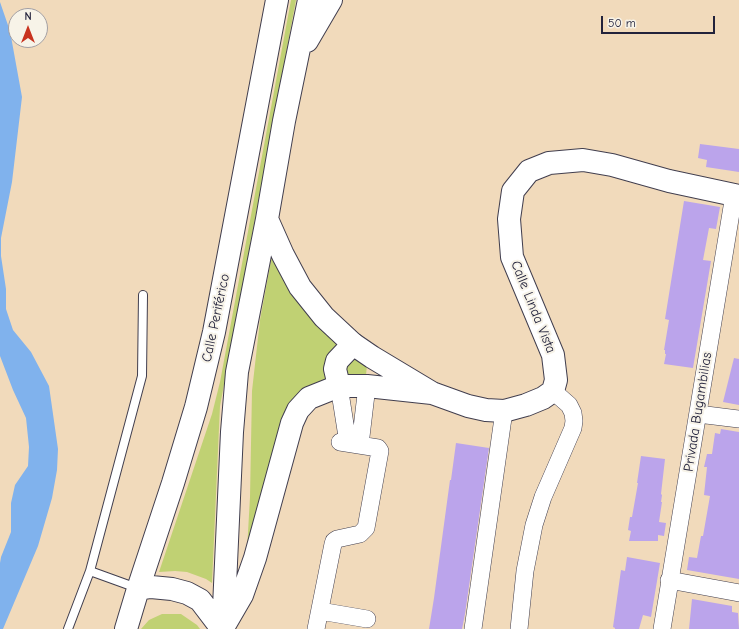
<!DOCTYPE html>
<html>
<head>
<meta charset="utf-8">
<style>
  body { margin:0 }
  #map { position:relative; width:739px; height:629px; overflow:hidden; background:#f1dabb; font-family:"Comic Neue",sans-serif }
  canvas { display:block }
  .north { position:absolute; left:8px; top:8px; width:40px; height:40px; box-sizing:border-box; background:#f7f3e8; border:1px solid #a29fa3; border-radius:50%; rotate:0deg; font-size:11px; font-weight:700; line-height:16px; text-align:center; color:#22223b }
  .north::after { content:''; display:block; margin:auto; width:14px; height:18px; background:#c8321e; clip-path:polygon(50% 0,100% 100%,50% 72%,0 100%) }
  .scale { position:absolute; left:601px; top:16px; width:114px; height:18px; box-sizing:border-box; border:2px solid #22223b; border-top:0; padding-left:5px; font-size:12px; line-height:14px; white-space:nowrap; color:#22223b; -webkit-text-stroke:3px #f7f3e8; paint-order:stroke }
</style>
</head>
<body>
<div id="map">
<canvas width="739" height="629"></canvas>
<div class="north">N</div>
<div class="scale">50 m</div>
</div>
<script>
const context = document.querySelector('canvas').getContext('2d');
context.lineJoin = 'round';
function fill(path, color) { context.fillStyle = color; context.fill(path, 'evenodd'); }
const poly = rows => new Path2D(rows.map(r => 'M' + r).join(''));
function stroke(path, color, width, dash) { context.strokeStyle = color; context.lineWidth = width; context.lineCap = dash ? 'butt' : 'round'; context.setLineDash(dash || []); context.stroke(path); }
function write(font, color, halo, rows, align = 'center') {
  context.font = font + ' "Comic Neue",sans-serif'; context.lineWidth = 4; context.setLineDash([]); context.textBaseline = 'middle'; context.strokeStyle = halo; context.fillStyle = color; for (const [text, x, y, turn = 0] of rows) {
    context.save(); context.translate(x, y); context.rotate((+turn || 0) * Math.PI / 180); context.textAlign = isNaN(turn) ? turn : align; if (halo) context.strokeText(text, 0, 0); context.fillText(text, 0, 0); context.restore();
  }
}
const green = poly([
  [291,0,296,0,220,406,212,583,206,579,187,572,175,571,159,572,212,414,220,382],
  [272,255,344,347,327,378,309,387,247,550,250,497,252,391,260,320],
  [351,356,367,365,366,375,341,377],
  [162,614,181,614,197,625,200,629,141,629,149,620]
]);
const water = poly([
  [0,2,10,31,22,97,12,182,1,238,1,256,6,289,6,309,13,330,31,352,49,386,58,449,57,470,52,498,38,546,3,629,0,629,0,563,1,557,11,532,11,503,15,485,28,466,29,447,26,418,13,390,0,356]
]);
const building = poly([
  [700,144,739,149,739,172,706,167,707,160,698,158],
  [684,201,720,207,716,229,709,228,703,260,711,261,693,368,664,364,666,354,665,354,665,350,664,350,669,320,665,319],
  [734,358,739,359,739,405,723,402],
  [721,429,739,432,739,579,687,570,689,557,697,558,701,536,703,536,710,496,704,495,707,467,704,467,707,454,712,454,715,433,720,434],
  [456,443,489,448,465,614,462,629,429,629,434,598,450,480,451,480],
  [641,456,665,459,661,494,662,495,661,502,662,502,659,522,666,523,664,536,658,535,658,541,629,541,631,531,628,530,630,517,632,517,638,483,637,483],
  [627,557,660,563,651,617,643,615,639,629,615,629,615,628,613,627,621,570,625,571],
  [692,599,732,606,732,612,738,613,739,629,689,629]
]);
const lane = poly([
  [90,571,142,376,143,295],
  [68,629,90,571,137,588]
]);
const street = poly([
  [339,386,348,443],
  [698,414,739,419],
  [360,445,367,386],
  [669,580,739,593],
  [320,611,367,619],
  [316,629,333,544,334,541,337,539,360,534,366,528,380,451,378,448,340,442],
  [473,629,504,411],
  [519,629,525,571,534,525,543,497,573,428,574,421,573,413,569,405,553,391],
  [662,629,734,195]
]);
const secondary = poly([
  [432,393,367,386,339,386,335,369,337,361,353,344,372,357,432,393,468,406,486,410,504,411,526,405,543,398,553,391,556,380,553,355,512,257,509,219,513,191,529,171,549,163,583,160,612,165,669,181,739,196]
]);
const highway = poly([
  [307,41,331,0],
  [267,219,283,255,300,287,324,317,353,344],
  [138,589,151,587,172,589,187,593,200,600,222,629],
  [224,626,242,595,255,558,292,423,298,410,309,398,339,386],
  [126,629,138,589,173,483,196,407,214,332,277,0],
  [223,629,232,432,237,372,267,219,284,121,309,0]
]);
const streetNames = [
  ["Calle Linda Vista",533,307,68],
  ["Calle Periférico",216,318,-78],
  ["Privada Bugambilias",698,412,-81]
];
fill(green, '#c0d173');
fill(water, '#80b2ed');
fill(building, '#bba4eb');
stroke(lane, '#413e4e', 10);
stroke(street, '#413e4e', 18);
stroke(secondary, '#413e4e', 24);
stroke(highway, '#413e4e', 24);
stroke(lane, '#fff', 8);
stroke(street, '#fff', 17);
stroke(secondary, '#fff', 22);
stroke(highway, '#fff', 22);
write('14px', '#22223b', '#f7f3e8', streetNames);
</script>
</body>
</html>
